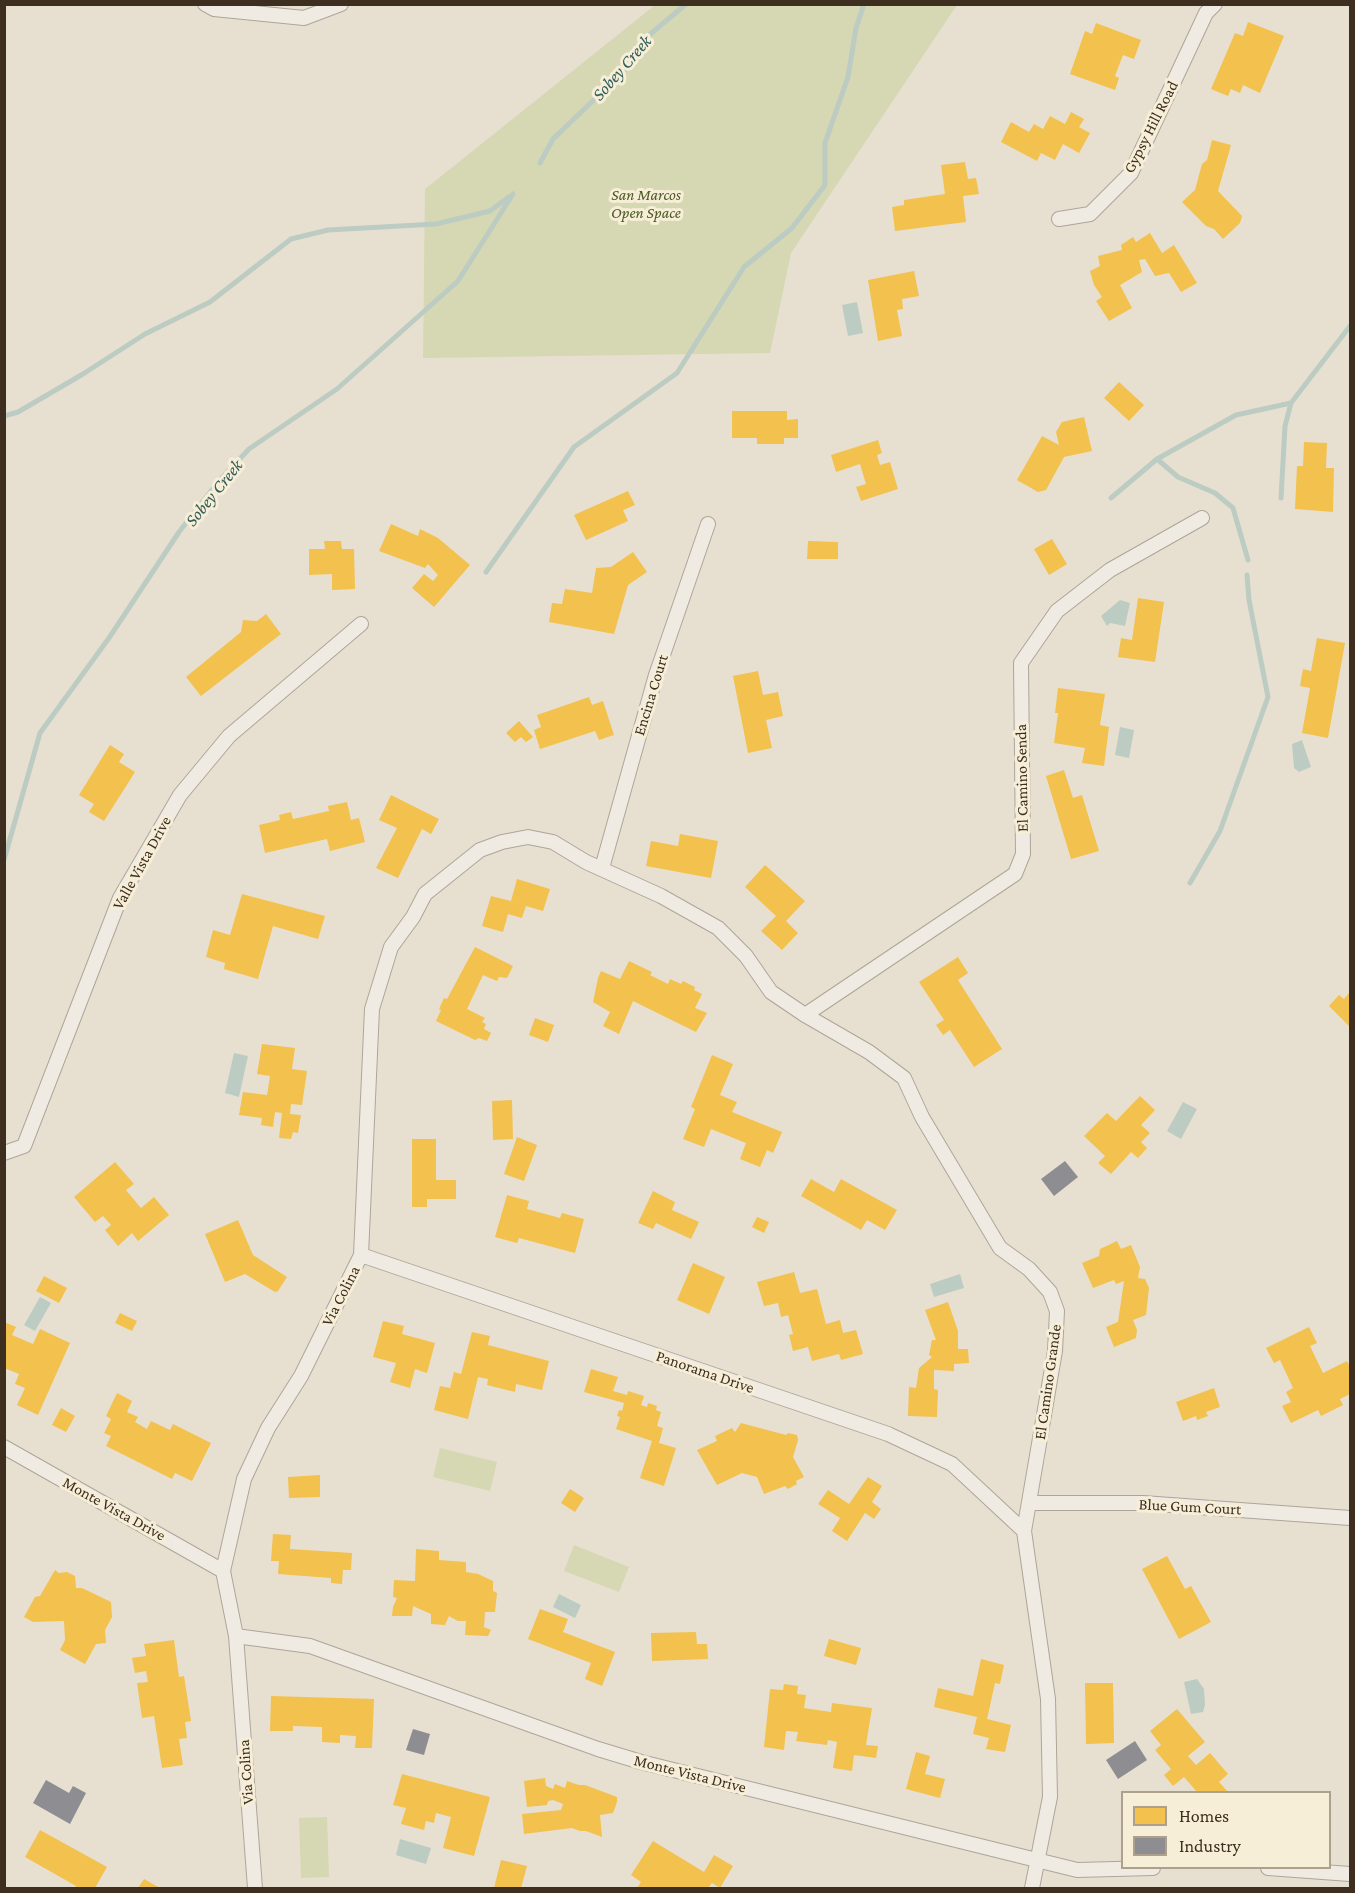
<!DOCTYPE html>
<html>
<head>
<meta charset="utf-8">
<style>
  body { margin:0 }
  #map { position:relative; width:1355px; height:1893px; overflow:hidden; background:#e7e0d1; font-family:"Crimson Pro",serif }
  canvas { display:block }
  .frame { position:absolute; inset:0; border:6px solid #3d2e20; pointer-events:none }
  .legend { position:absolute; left:1121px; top:1791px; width:210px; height:78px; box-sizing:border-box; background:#f7eed8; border:2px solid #ada18e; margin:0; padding:8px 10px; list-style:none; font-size:18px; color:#3d2e20 }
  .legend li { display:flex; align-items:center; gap:12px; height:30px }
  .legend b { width:30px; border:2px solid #ada18e }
</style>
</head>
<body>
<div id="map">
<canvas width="1355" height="1893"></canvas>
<div class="frame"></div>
<ul class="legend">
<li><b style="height:16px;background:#f2c14e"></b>Homes</li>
<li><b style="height:16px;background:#8d8d92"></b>Industry</li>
</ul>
</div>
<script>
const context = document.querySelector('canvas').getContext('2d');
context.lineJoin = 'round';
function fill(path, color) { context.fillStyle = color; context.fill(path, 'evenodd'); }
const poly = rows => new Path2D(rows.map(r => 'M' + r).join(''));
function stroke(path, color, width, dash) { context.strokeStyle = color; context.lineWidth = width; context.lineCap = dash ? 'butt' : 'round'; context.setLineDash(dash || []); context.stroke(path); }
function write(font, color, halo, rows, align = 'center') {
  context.font = font + ' "Crimson Pro",serif'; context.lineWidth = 6; context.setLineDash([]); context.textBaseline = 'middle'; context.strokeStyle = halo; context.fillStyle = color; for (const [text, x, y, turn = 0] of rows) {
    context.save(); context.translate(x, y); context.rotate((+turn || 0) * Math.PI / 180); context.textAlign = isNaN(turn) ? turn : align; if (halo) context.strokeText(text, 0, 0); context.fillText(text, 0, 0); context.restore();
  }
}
const green = poly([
  [655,5,957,5,791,253,770,353,423,358,425,189],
  [440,1448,497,1462,490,1491,433,1477],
  [574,1545,629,1567,619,1592,564,1571],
  [327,1817,329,1877,301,1878,299,1818]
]);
const water = poly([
  [857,302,863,333,848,336,842,305],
  [1120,600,1130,603,1125,626,1110,623,1107,626,1101,616],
  [1120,727,1134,730,1129,758,1115,755],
  [1302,740,1311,767,1299,772,1294,768,1292,744],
  [234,1053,248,1056,239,1097,225,1093],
  [1183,1102,1197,1109,1181,1139,1167,1131],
  [960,1274,964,1288,934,1297,930,1284],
  [40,1297,51,1303,35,1331,24,1325],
  [559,1594,581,1605,575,1618,553,1607],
  [1197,1679,1204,1689,1205,1705,1203,1712,1191,1714,1184,1682],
  [400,1839,431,1848,426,1864,396,1855]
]);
const homes = poly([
  [1248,22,1284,36,1260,93,1243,85,1240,93,1231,89,1228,96,1211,89,1235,33,1243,36],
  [1096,23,1141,40,1134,59,1123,55,1115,76,1119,78,1115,90,1070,74,1085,31,1092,34],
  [1071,112,1084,119,1079,127,1090,133,1079,153,1063,144,1055,160,1041,153,1037,161,1001,142,1011,122,1029,132,1034,124,1043,129,1050,116,1065,124],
  [1212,140,1231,145,1218,191,1242,216,1240,223,1223,239,1214,229,1206,226,1182,202,1195,190,1202,164,1207,160],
  [965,162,968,179,976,178,979,194,963,196,966,222,895,231,892,207,904,205,904,200,945,194,941,165],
  [1150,233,1162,253,1174,245,1197,283,1181,292,1169,273,1155,276,1145,259,1139,260,1142,272,1120,285,1132,308,1109,321,1096,301,1102,297,1094,285,1090,271,1100,266,1098,256,1122,250,1121,245,1133,237,1136,242],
  [914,271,919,296,902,299,903,309,897,310,902,336,878,341,868,280],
  [1119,382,1144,405,1129,421,1104,398],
  [732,411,787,411,787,420,798,419,798,438,784,438,784,444,757,444,757,438,732,438],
  [1084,417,1092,451,1064,457,1046,490,1038,492,1017,480,1042,436,1059,445,1056,432,1062,422],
  [878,440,882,453,877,455,880,465,890,462,898,489,861,501,856,487,866,484,860,464,836,472,831,455],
  [1304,442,1327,443,1326,468,1334,468,1333,512,1295,509,1297,466,1303,466],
  [628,491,635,505,623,510,628,521,586,540,574,515],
  [391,524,418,536,420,529,438,538,470,565,434,607,412,588,424,574,433,581,438,575,428,564,425,568,379,551],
  [1052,539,1067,564,1049,575,1034,549],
  [324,541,341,541,342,549,354,549,355,589,332,590,332,574,309,575,309,549,325,549],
  [808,541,838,542,838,559,807,559],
  [633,552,647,572,628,585,614,634,549,622,552,603,562,604,565,589,592,593,596,568,611,567],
  [1138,598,1164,602,1155,662,1118,657,1121,638,1132,640],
  [266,614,281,634,201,696,186,677,241,632,243,620,257,621],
  [1317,638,1345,643,1328,738,1302,733,1310,688,1300,686,1303,669,1311,671],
  [758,671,763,695,778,692,783,716,766,720,772,748,748,753,733,676],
  [1058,688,1105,694,1100,725,1109,727,1104,766,1082,763,1085,748,1054,743,1058,713,1055,713],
  [589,697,592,705,603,701,614,735,599,740,595,731,540,749,534,730,541,727,537,715],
  [519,721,533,737,526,742,521,737,515,742,506,733],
  [110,745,124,754,119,762,135,772,104,821,89,812,94,804,79,795],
  [1064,770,1073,798,1082,795,1099,851,1071,859,1046,776],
  [391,795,439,819,431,834,422,829,398,878,376,868,397,828,379,820],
  [347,802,351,820,359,818,365,842,330,851,327,839,265,853,259,825,280,820,279,815,291,812,293,819,329,811,328,806],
  [680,834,718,841,711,878,646,866,651,841,678,846],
  [765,865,805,901,786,921,798,933,782,950,761,931,776,916,745,887],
  [517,879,550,889,543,911,526,906,522,918,508,914,503,932,482,926,491,896,511,901],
  [242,894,325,916,318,939,273,926,258,979,224,969,225,963,206,957,213,930,230,935],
  [475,947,513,966,507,978,499,977,497,981,483,975,467,1009,485,1018,482,1022,486,1024,484,1029,491,1033,487,1041,479,1038,475,1040,436,1021,441,1010,439,1009,444,998,447,999],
  [958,957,968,973,958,980,1002,1049,974,1067,950,1030,943,1035,936,1025,944,1020,919,982],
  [629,961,652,972,650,975,668,984,670,979,681,984,683,981,695,987,694,990,702,994,695,1008,707,1013,696,1032,633,1001,619,1034,603,1026,610,1012,593,1002,598,978,601,971,620,979],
  [1350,992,1350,1027,1329,1006,1339,995,1344,999],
  [535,1018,554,1025,548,1042,529,1035],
  [262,1044,295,1048,292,1069,307,1071,302,1105,291,1104,290,1114,301,1115,298,1133,293,1132,291,1139,279,1138,282,1113,275,1112,273,1127,261,1125,262,1118,239,1115,243,1092,267,1095,270,1076,257,1074],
  [712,1055,733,1064,720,1095,737,1102,732,1112,782,1132,773,1153,767,1150,760,1167,740,1159,746,1143,711,1129,704,1147,683,1139,695,1109,691,1107],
  [1140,1096,1155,1110,1141,1125,1150,1133,1141,1142,1147,1148,1138,1158,1131,1152,1111,1174,1098,1163,1105,1156,1084,1136,1107,1113,1116,1121],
  [512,1100,513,1139,493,1140,492,1101],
  [517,1137,537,1145,524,1181,504,1174],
  [412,1139,436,1139,436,1180,456,1180,456,1199,427,1199,427,1207,412,1207],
  [115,1162,134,1184,126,1190,141,1208,154,1197,169,1215,138,1241,132,1233,118,1246,105,1230,111,1225,103,1216,95,1222,74,1197],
  [811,1179,834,1192,841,1179,897,1210,885,1230,867,1220,861,1230,801,1196],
  [653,1191,675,1202,672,1210,699,1222,691,1239,656,1223,653,1229,638,1223],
  [507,1195,529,1201,527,1209,560,1218,562,1213,584,1219,575,1253,519,1238,517,1243,495,1237],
  [757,1217,769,1222,764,1233,752,1227],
  [238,1220,253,1255,287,1277,278,1291,275,1292,245,1274,225,1282,205,1234],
  [1117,1241,1121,1249,1131,1245,1140,1267,1138,1278,1145,1279,1149,1288,1146,1315,1133,1320,1137,1330,1136,1338,1114,1347,1106,1327,1118,1322,1124,1281,1116,1284,1114,1280,1093,1288,1082,1263,1099,1256,1100,1249],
  [693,1263,725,1277,709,1314,677,1300],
  [794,1272,800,1293,817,1289,826,1324,840,1320,843,1333,856,1330,863,1354,841,1360,839,1354,812,1361,808,1347,793,1351,789,1335,793,1334,788,1315,781,1317,778,1303,764,1306,757,1282],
  [44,1276,67,1288,59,1303,36,1291],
  [948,1302,958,1331,958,1349,968,1349,969,1363,954,1364,954,1371,934,1370,934,1389,938,1390,937,1417,908,1416,909,1387,916,1388,919,1368,932,1357,929,1355,932,1340,936,1340,925,1310],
  [120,1313,137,1321,132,1331,115,1323],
  [383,1321,404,1326,402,1334,435,1343,427,1373,415,1369,410,1388,390,1382,396,1363,373,1357],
  [4,1322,16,1327,12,1335,33,1344,40,1329,70,1343,38,1415,17,1405,25,1388,15,1384,19,1374,4,1368],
  [1309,1327,1317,1343,1310,1346,1323,1373,1347,1361,1350,1367,1350,1394,1340,1399,1343,1405,1321,1416,1318,1410,1291,1423,1282,1406,1291,1402,1286,1392,1293,1388,1280,1360,1274,1363,1266,1348],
  [472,1332,490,1336,488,1345,549,1361,542,1390,516,1384,515,1392,487,1385,488,1379,478,1377,468,1419,434,1410,440,1386,450,1388,454,1372,461,1374],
  [591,1369,618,1377,613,1391,627,1395,628,1391,644,1396,641,1405,647,1407,648,1403,657,1406,656,1410,661,1412,657,1426,663,1428,659,1443,676,1448,664,1486,640,1478,652,1441,616,1429,620,1417,617,1416,619,1410,622,1411,624,1403,584,1392],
  [1214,1388,1220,1407,1206,1412,1208,1416,1197,1420,1196,1416,1183,1421,1176,1402],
  [117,1393,132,1401,127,1412,138,1417,135,1422,147,1429,151,1421,170,1430,173,1424,211,1443,192,1481,175,1473,172,1479,106,1446,111,1436,104,1433,111,1419,106,1416],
  [61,1408,75,1416,66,1432,52,1425],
  [741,1423,786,1435,788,1433,797,1435,798,1440,793,1457,804,1477,796,1481,797,1484,788,1489,785,1486,764,1494,757,1477,742,1473,717,1485,697,1450,717,1441,715,1436,732,1428,735,1432],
  [320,1475,320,1497,289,1498,288,1477],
  [868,1477,882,1486,872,1502,881,1509,874,1519,865,1513,847,1541,832,1531,840,1518,818,1504,828,1490,849,1504],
  [570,1489,584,1498,575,1512,561,1503],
  [273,1534,291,1535,290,1549,352,1553,351,1570,343,1570,342,1584,331,1583,331,1578,278,1574,279,1561,271,1561],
  [416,1549,439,1551,439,1560,466,1562,466,1572,478,1574,493,1581,493,1591,497,1593,495,1612,485,1612,484,1627,491,1630,488,1636,465,1635,466,1621,458,1621,449,1616,445,1625,431,1624,431,1614,413,1606,412,1616,392,1616,393,1607,397,1598,393,1597,394,1580,415,1581],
  [1167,1556,1185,1589,1191,1586,1211,1622,1179,1639,1142,1569],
  [55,1570,59,1573,67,1572,75,1576,76,1588,82,1588,111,1602,112,1617,105,1630,106,1643,96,1644,85,1664,60,1650,65,1640,64,1621,33,1622,24,1617,35,1597,40,1596],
  [540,1609,568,1619,563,1632,615,1652,602,1686,585,1679,591,1663,528,1639],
  [696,1632,697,1644,707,1644,708,1659,652,1661,651,1633],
  [829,1639,861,1648,856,1665,824,1656],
  [174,1640,179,1677,184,1676,191,1721,185,1722,187,1738,179,1739,183,1765,162,1768,154,1716,142,1718,137,1683,148,1682,146,1671,135,1673,132,1658,146,1656,144,1644],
  [981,1659,1004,1665,1000,1684,995,1683,987,1719,1011,1725,1005,1752,986,1749,989,1738,973,1734,977,1717,934,1707,938,1688,973,1696],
  [1085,1683,1113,1683,1114,1743,1086,1744],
  [784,1684,798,1686,797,1694,806,1695,804,1708,831,1712,832,1703,872,1708,866,1745,878,1746,876,1758,854,1755,852,1771,833,1768,837,1742,828,1740,827,1745,796,1741,798,1732,786,1731,784,1750,764,1747,770,1689,783,1690],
  [271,1696,374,1699,372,1748,355,1748,356,1736,340,1735,340,1743,322,1742,322,1727,293,1726,293,1731,270,1731],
  [1177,1709,1205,1742,1188,1756,1196,1765,1210,1753,1228,1774,1219,1782,1228,1792,1197,1792,1184,1777,1173,1786,1164,1775,1171,1769,1155,1750,1161,1745,1150,1731],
  [916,1752,930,1756,925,1774,945,1779,940,1798,906,1789],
  [402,1774,490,1797,474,1856,443,1848,451,1817,436,1813,434,1823,426,1821,424,1830,401,1824,406,1808,393,1805],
  [545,1778,546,1786,553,1789,555,1784,565,1788,567,1781,579,1785,585,1785,617,1797,617,1802,613,1813,600,1815,602,1837,586,1831,580,1831,572,1828,524,1834,522,1814,561,1810,563,1804,553,1800,548,1801,547,1805,527,1807,524,1781],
  [40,1830,107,1867,95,1888,75,1888,76,1886,25,1857],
  [653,1841,704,1872,714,1855,733,1866,720,1888,712,1883,708,1888,637,1888,641,1882,631,1875],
  [501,1860,527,1866,521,1888,494,1888],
  [144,1879,160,1888,138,1888]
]);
const industry = poly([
  [1065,1161,1078,1177,1054,1196,1041,1179],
  [413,1729,430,1734,424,1755,406,1750],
  [1135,1741,1147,1760,1118,1779,1106,1760],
  [46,1780,69,1793,73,1786,86,1793,70,1824,33,1803]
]);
const stream = poly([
  [540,163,553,139,624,71,641,42,686,4],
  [4,416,18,412,83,374,145,334,210,302,291,239,328,230,436,224,490,211,509,197],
  [1157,459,1178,477,1215,493,1233,508,1248,560],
  [1111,498,1157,459,1236,415,1291,403],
  [1281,498,1285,426,1291,403,1350,326],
  [486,572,574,447,677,373,744,267,792,228,825,185,825,143,848,77,856,28,864,4],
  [4,860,40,733,109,638,179,532,218,482,249,449,337,389,458,281,513,194],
  [1190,883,1220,831,1268,697,1249,600,1247,575]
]);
const street = poly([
  [205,4,214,9,304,18,341,4],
  [1059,219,1090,214,1131,173,1206,13,1215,4],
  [602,868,656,675,708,524],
  [805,1015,1015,874,1023,854,1021,663,1057,611,1110,570,1202,518],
  [4,1153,24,1146,120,898,180,795,229,736,361,624],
  [361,1255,888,1434,952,1464,1024,1531],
  [4,1447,223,1571],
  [1029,1503,1143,1503,1350,1518],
  [236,1636,310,1646,598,1749,641,1762,1077,1870,1153,1868],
  [1268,1868,1350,1874],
  [255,1888,236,1636,223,1571,244,1479,268,1428,301,1376,361,1255,372,1009,391,947,413,917,425,894,480,850,502,842,528,837,553,842,586,862,661,896,718,928,746,956,771,992,805,1015,869,1052,904,1078,922,1117,1000,1248,1029,1269,1050,1292,1057,1311,1055,1351,1024,1531,1048,1699,1050,1797,1032,1888]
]);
const streetNames = [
  ["Gypsy Hill Road",1151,127,-63],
  ["Encina Court",651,695,-73],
  ["El Camino Senda",1022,778,-91],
  ["Valle Vista Drive",142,863,-61],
  ["Via Colina",341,1296,-63],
  ["Panorama Drive",705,1372,19],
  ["El Camino Grande",1048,1382,-82],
  ["Blue Gum Court",1190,1507,3],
  ["Monte Vista Drive",114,1509,29],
  ["Via Colina",246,1772,-94],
  ["Monte Vista Drive",690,1774,14]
];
const parkNames = [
  ["San Marcos",646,195],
  ["Open Space",646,213]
];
const waterNames = [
  ["Sobey Creek",622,68,-49],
  ["Sobey Creek",214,493,-51]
];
fill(green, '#d6d7b3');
fill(water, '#bcccc2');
fill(homes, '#f2c14e');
fill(industry, '#8d8d92');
stroke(stream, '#bcccc2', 5);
stroke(street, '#ada599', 16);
stroke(street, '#efebe3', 14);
write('16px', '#3d2e20', '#f7eed8', streetNames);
write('italic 16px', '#4d5a26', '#f7eed8', parkNames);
write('italic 18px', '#2f5d5a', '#f7eed8', waterNames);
</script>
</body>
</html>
